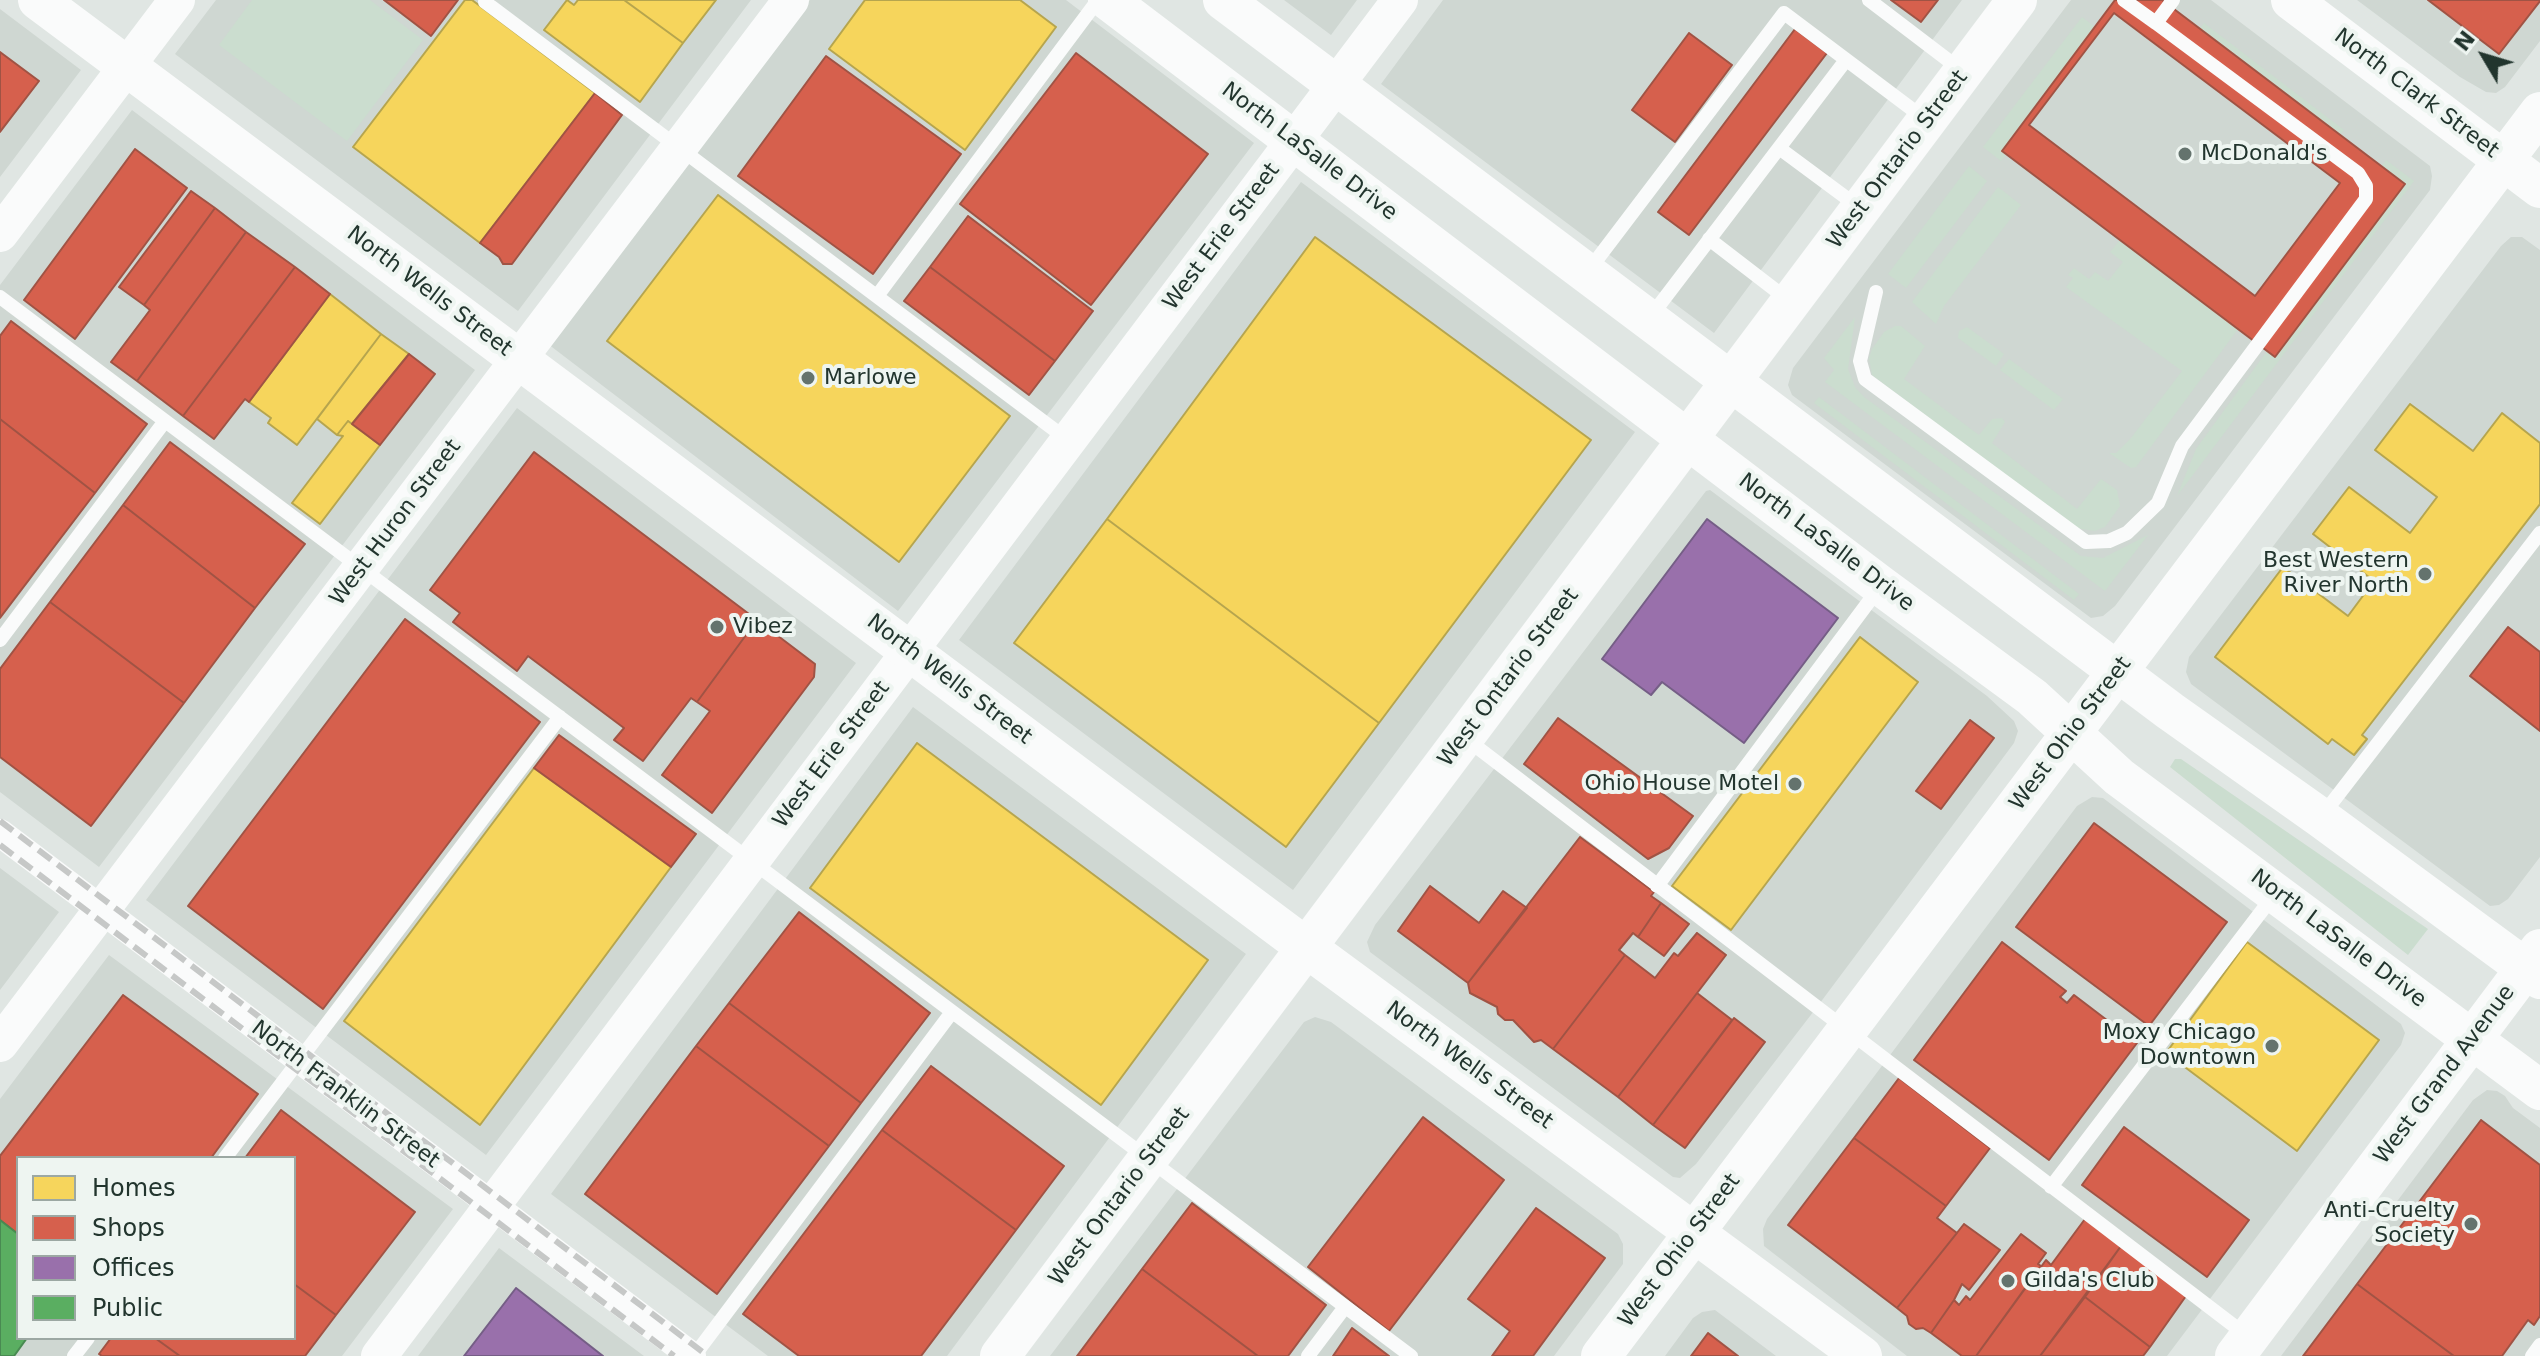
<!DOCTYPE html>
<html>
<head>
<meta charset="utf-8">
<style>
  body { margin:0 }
  #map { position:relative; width:2540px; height:1356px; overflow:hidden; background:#e0e6e3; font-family:"DejaVu Sans",sans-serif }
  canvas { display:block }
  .legend { position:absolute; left:16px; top:1156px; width:280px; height:184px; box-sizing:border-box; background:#eef5f1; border:2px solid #9ca8a3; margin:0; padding:10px 14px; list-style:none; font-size:24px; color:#22352e }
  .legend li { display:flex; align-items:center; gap:16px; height:40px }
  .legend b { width:40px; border:2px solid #9ca8a3 }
  .north { position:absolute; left:2444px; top:16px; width:80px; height:80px; -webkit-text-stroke:6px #eef5f1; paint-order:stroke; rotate:308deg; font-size:22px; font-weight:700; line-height:32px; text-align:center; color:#22352e }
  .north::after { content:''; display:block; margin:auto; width:28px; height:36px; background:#22352e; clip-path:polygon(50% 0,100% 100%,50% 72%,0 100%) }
</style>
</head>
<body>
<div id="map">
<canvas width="2540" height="1356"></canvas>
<ul class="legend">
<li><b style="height:22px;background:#f6d55c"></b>Homes</li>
<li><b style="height:22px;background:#d6604d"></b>Shops</li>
<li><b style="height:22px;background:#9970ab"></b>Offices</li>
<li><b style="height:22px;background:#5aae61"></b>Public</li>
</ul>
<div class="north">N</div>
</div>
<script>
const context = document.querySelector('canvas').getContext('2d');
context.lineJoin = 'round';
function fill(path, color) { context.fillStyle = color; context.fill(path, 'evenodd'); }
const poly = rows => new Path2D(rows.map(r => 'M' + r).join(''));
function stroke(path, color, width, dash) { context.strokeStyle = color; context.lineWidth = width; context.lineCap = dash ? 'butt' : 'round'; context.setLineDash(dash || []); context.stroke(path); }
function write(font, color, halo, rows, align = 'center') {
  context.font = font + ' "DejaVu Sans",sans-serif'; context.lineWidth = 8; context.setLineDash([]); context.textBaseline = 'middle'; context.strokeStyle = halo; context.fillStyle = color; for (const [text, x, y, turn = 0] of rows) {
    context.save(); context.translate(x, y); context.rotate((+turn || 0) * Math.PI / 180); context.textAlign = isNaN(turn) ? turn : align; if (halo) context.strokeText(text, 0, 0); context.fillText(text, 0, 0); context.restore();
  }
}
const built = poly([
  [216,0,751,0,518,311,175,54],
  [810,0,1066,0,1254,143,898,611,548,344],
  [1284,0,1357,0,1331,35],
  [1443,0,1962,0,1714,333,1381,84],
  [2071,0,2211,0,2430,166,2432,176,2430,190,2115,606,2103,616,2091,618,1792,395,1788,385,1793,368],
  [2357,0,2540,0,2540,41,2505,87,2496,93,2486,92,2460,77],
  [0,9,81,70,0,177],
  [132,110,475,370,99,867,0,792,0,285],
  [1301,182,1635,432,1293,890,959,640],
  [2511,237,2522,237,2540,250,2540,857,2508,899,2499,905,2490,906,2191,684,2186,672,2189,657,2501,246],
  [517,408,856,663,486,1155,146,900],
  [1710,490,1987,696,2014,721,2018,731,2014,743,1817,1007,1696,1164,1680,1178,1673,1177,1370,952,1367,942,1375,925,1706,491],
  [913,707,1246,954,947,1356,768,1356,551,1194],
  [2092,797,2103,798,2401,1024,2405,1033,2401,1045,2167,1356,1907,1356,1773,1253,1764,1246,1763,1229,1767,1219,2077,806],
  [0,868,59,912,0,990],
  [109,955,453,1209,342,1356,0,1356,0,1099],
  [18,1158,294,1158,294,1338,18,1338],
  [1315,1017,1331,1022,1618,1234,1623,1244,1623,1264,1554,1356,1050,1356,1304,1022],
  [2487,1090,2497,1091,2505,1096,2513,1108,2540,1128,2540,1356,2281,1356,2473,1100],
  [499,1248,644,1356,418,1356],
  [1715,1310,1776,1356,1665,1356,1693,1318,1702,1312]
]);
const green = poly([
  [252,0,370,0,423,40,347,141,219,45],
  [2082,17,2095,27,2002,151,2006,155,2001,161,1983,147],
  [2204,23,2344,130,2340,135,2199,29],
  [2386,160,2414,181,2177,496,2196,449,2267,351,2275,356,2405,184,2382,166],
  [1969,166,1987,181,1906,288,1888,274],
  [1998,187,2021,205,1944,306,1936,324,1912,302],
  [2120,240,2238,329,2136,467,2131,468,2109,453,2116,453,2131,438,2182,371,2066,287,2073,278,2068,275,2074,268,2089,279,2095,272,2108,281,2123,262,2110,252],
  [1855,317,1848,369,1855,387,1864,397,2081,556,2103,558,2148,535,2105,591,1825,382,1834,370,1824,358],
  [1895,326,1901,326,1925,346,1904,379,1979,435,1992,419,2002,418,2005,422,1992,443,2077,509,2101,479,2117,490,2120,506,2105,527,2095,531,2075,528,1872,375,1869,358,1872,349,1884,332],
  [1967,327,2004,354,1996,366,1958,338,1959,331],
  [2009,359,2063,399,2054,410,2000,370],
  [1819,397,2079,594,2074,600,1814,403],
  [2175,759,2181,759,2428,929,2408,955,2170,767]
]);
const homes = poly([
  [465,0,472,0,595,93,480,243,353,147,465,0],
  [567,0,574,5,578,0,624,0,683,43,640,102,544,30,567,0],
  [624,0,716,0,683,43,624,0],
  [865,0,1020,0,1056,27,965,150,829,49,865,0],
  [718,195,1010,416,899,562,607,341,718,195],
  [1315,237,1591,440,1379,723,1107,519,1315,237],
  [330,294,381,334,297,445,268,423,271,418,249,402,330,294],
  [381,334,409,354,352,424,348,421,337,435,317,419,381,334],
  [2410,404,2473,451,2502,413,2540,443,2540,504,2362,735,2367,739,2354,755,2332,739,2328,744,2215,657,2283,567,2348,616,2374,581,2313,534,2349,487,2410,533,2437,497,2375,450,2410,404],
  [348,421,380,445,320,524,292,503,343,436,337,435,348,421],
  [1107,519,1379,723,1286,847,1014,643,1107,519],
  [1860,637,1918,682,1731,930,1672,886,1860,637],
  [917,743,1208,960,1101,1105,810,888,917,743],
  [534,768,671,867,480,1125,344,1021,534,768],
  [2247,942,2379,1040,2297,1151,2166,1053,2247,942]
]);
const shops = poly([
  [384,0,458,0,431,36,384,0],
  [1891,0,1938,0,1921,22,1891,0],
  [2115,0,2162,0,2405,184,2275,357,2002,151,2115,0],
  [2428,0,2540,0,2540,1,2499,54,2428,0],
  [2114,13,2340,183,2255,296,2029,125,2114,13],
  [1795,29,1827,53,1689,235,1658,212,1795,29],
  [1689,33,1732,65,1675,142,1632,110,1689,33],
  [0,52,39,81,0,132,0,52],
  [1076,53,1208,154,1091,305,960,204,1076,53],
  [826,56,961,154,873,274,738,176,826,56],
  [595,93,622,115,512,264,503,264,499,257,480,243,595,93],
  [135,149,187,188,75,339,24,300,135,149],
  [191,191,215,208,144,305,119,287,191,191],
  [215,208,246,232,137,381,111,362,150,310,144,305,215,208],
  [968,216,1093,311,1055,361,930,267,968,216],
  [246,232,295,267,183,416,137,381,246,232],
  [295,267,330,294,249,402,245,399,214,439,183,416,295,267],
  [930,267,1055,361,1029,395,904,301,930,267],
  [11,321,147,424,95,493,0,419,0,336,11,321],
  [409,354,435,374,380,445,352,424,409,354],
  [0,419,95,493,0,618,0,419],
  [170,442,305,544,255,608,123,505,170,442],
  [534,452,757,620,697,702,691,698,643,761,614,740,624,728,528,656,517,671,453,622,460,613,430,590,534,452],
  [123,505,255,608,184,703,50,602,123,505],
  [50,602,184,703,91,826,0,757,0,669,50,602],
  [405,619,540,722,323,1009,188,906,405,619],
  [757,620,815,664,814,677,712,813,662,775,710,711,697,702,757,620],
  [2508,627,2540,652,2540,731,2470,676,2508,627],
  [1558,718,1693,816,1669,848,1648,859,1524,764,1558,718],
  [1970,720,1994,738,1941,809,1916,791,1970,720],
  [559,735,696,834,671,867,534,768,559,735],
  [2094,823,2227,922,2149,1026,2016,927,2094,823],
  [1580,837,1654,892,1651,896,1661,903,1638,937,1633,933,1619,950,1625,955,1553,1049,1541,1040,1534,1042,1513,1020,1505,1020,1498,1014,1497,1007,1470,993,1468,983,1580,837],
  [1430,886,1479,923,1503,891,1527,908,1468,983,1398,931,1430,886],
  [1661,903,1689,924,1664,956,1638,937,1661,903],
  [799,912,930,1013,861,1103,729,1003,799,912],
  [1697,933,1726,955,1618,1097,1553,1049,1625,955,1655,978,1674,953,1678,956,1697,933],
  [2002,942,2066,991,2060,997,2067,1003,2074,995,2137,1043,2049,1160,1914,1060,2002,942],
  [1697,993,1732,1020,1653,1125,1618,1097,1697,993],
  [123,995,258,1094,211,1158,18,1158,18,1234,0,1220,0,1156,123,995],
  [729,1003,861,1103,829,1146,696,1046,729,1003],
  [1734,1018,1765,1042,1685,1148,1653,1125,1734,1018],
  [696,1046,829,1146,717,1294,585,1194,696,1046],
  [931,1066,1064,1166,1016,1230,882,1130,931,1066],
  [1899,1078,1990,1148,1946,1206,1854,1138,1899,1078],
  [281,1110,415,1212,336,1315,294,1284,294,1158,245,1158,281,1110],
  [1423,1117,1504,1180,1389,1331,1308,1267,1423,1117],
  [2481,1120,2540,1165,2540,1316,2534,1325,2528,1320,2502,1356,2454,1356,2357,1284,2481,1120],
  [2124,1127,2249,1220,2207,1277,2082,1185,2124,1127],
  [882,1130,1016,1230,921,1356,799,1356,743,1314,882,1130],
  [1854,1138,1946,1206,1937,1218,1957,1233,1897,1308,1788,1225,1854,1138],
  [1192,1203,1326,1305,1288,1356,1258,1356,1142,1269,1192,1203],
  [1536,1208,1605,1258,1533,1356,1492,1356,1510,1331,1468,1299,1536,1208],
  [2085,1219,2121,1246,2040,1356,1976,1356,2046,1260,2051,1265,2085,1219],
  [1964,1224,2000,1250,1969,1290,1962,1284,1954,1300,1931,1333,1923,1328,1916,1329,1909,1324,1907,1316,1897,1308,1964,1224],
  [2021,1234,2046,1253,2038,1264,2041,1266,1976,1356,1962,1356,1931,1333,1954,1300,1959,1305,1966,1296,1970,1300,2021,1234],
  [2121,1246,2186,1296,2150,1347,2085,1297,2121,1246],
  [1142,1269,1258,1356,1077,1356,1142,1269],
  [294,1284,336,1315,305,1356,180,1356,155,1338,294,1338,294,1284],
  [2357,1284,2454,1356,2303,1356,2357,1284],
  [2085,1297,2150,1347,2143,1356,2040,1356,2085,1297],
  [1352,1328,1389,1356,1333,1356,1352,1328],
  [1708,1333,1738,1356,1691,1356,1708,1333],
  [111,1338,155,1338,180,1356,102,1356,99,1354,111,1338]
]);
const offices = poly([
  [1707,519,1838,618,1744,743,1662,682,1651,695,1602,659,1707,519],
  [516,1288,603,1356,464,1356,516,1288]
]);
const public = poly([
  [0,1220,18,1234,18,1338,27,1338,14,1356,0,1356,0,1220]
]);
const service = poly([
  [487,0,485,2,1068,440],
  [1869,0,1961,70],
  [2124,0,2156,23],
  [1779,148,1860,208],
  [1709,239,1787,299],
  [1589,270,1784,13,1925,119],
  [1876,292,1860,361,1865,379,2086,542,2109,541,2127,533,2158,503,2182,446,2366,199,2366,186,2358,173,2156,23,2173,0],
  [877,296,1098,0],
  [0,297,1411,1356],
  [1651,316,1846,60],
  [0,640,165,421],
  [1465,738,2246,1335],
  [2321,817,2540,533],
  [1657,886,1879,588],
  [225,1158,560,717],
  [2051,1187,2274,895],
  [74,1356,88,1338],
  [694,1356,952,1012],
  [1308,1356,1345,1307],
  [2532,1356,2540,1345]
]);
const minor = poly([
  [0,833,692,1356]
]);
const tertiary = poly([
  [0,234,177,0],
  [0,1044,791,0],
  [379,1356,1400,0]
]);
const secondary = poly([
  [38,0,1307,948,1862,1356],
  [1108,0,1881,586,2032,697,2119,777,2540,1090],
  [1223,0,2170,711,2321,818,2540,979],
  [2291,0,2540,188],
  [1000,1356,2017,0],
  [1601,1356,2540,112],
  [2235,1356,2540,949]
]);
const rail = poly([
  [0,821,708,1356],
  [0,845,674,1356]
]);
const markers = [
  [2185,154,8,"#64736d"],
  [808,378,8,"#64736d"],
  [2425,574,8,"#64736d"],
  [717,627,8,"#64736d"],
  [1795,784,8,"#64736d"],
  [2272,1046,8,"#64736d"],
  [2471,1224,8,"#64736d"],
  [2008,1281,8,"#64736d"]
];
const streetNames = [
  ["North Clark Street",2416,94,37],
  ["North LaSalle Drive",1309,152,37],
  ["West Ontario Street",1898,160,-53],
  ["West Erie Street",1222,237,-53],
  ["North Wells Street",429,292,37],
  ["West Huron Street",396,523,-53],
  ["North LaSalle Drive",1826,543,37],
  ["West Ontario Street",1509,678,-53],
  ["North Wells Street",949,680,37],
  ["West Ohio Street",2071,734,-53],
  ["West Erie Street",832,755,-53],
  ["North LaSalle Drive",2338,939,37],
  ["North Wells Street",1469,1066,36],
  ["West Grand Avenue",2445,1075,-53],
  ["North Franklin Street",345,1095,37],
  ["West Ontario Street",1120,1197,-53],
  ["West Ohio Street",1680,1251,-53]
];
const poiNames = [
  ["McDonald's",2201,154],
  ["Marlowe",824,378],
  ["Best Western",2409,561,"right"],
  ["River North",2409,586,"right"],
  ["Vibez",733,627],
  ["Ohio House Motel",1779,784,"right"],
  ["Moxy Chicago",2256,1033,"right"],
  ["Downtown",2256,1058,"right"],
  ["Anti-Cruelty",2455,1211,"right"],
  ["Society",2455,1236,"right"],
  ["Gilda's Club",2024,1281]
];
fill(built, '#cfd7d2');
fill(green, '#cbddcf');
fill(homes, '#f6d55c');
stroke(homes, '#b6a54e', 2);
fill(shops, '#d6604d');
stroke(shops, '#a05344', 2);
fill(offices, '#9970ab');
stroke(offices, '#755e86', 2);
fill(public, '#5aae61');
stroke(public, '#498a52', 2);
stroke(service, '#fafbfb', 14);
stroke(minor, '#fafbfb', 28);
stroke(tertiary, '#fafbfb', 36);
stroke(secondary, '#fafbfb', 40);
stroke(rail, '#c6c8c7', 6, [16, 8]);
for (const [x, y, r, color] of markers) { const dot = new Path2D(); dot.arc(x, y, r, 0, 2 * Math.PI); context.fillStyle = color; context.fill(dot); stroke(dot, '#eef5f1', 3); }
write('22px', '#22352e', '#eef5f1', streetNames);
write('22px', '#22352e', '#eef5f1', poiNames, 'left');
</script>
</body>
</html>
